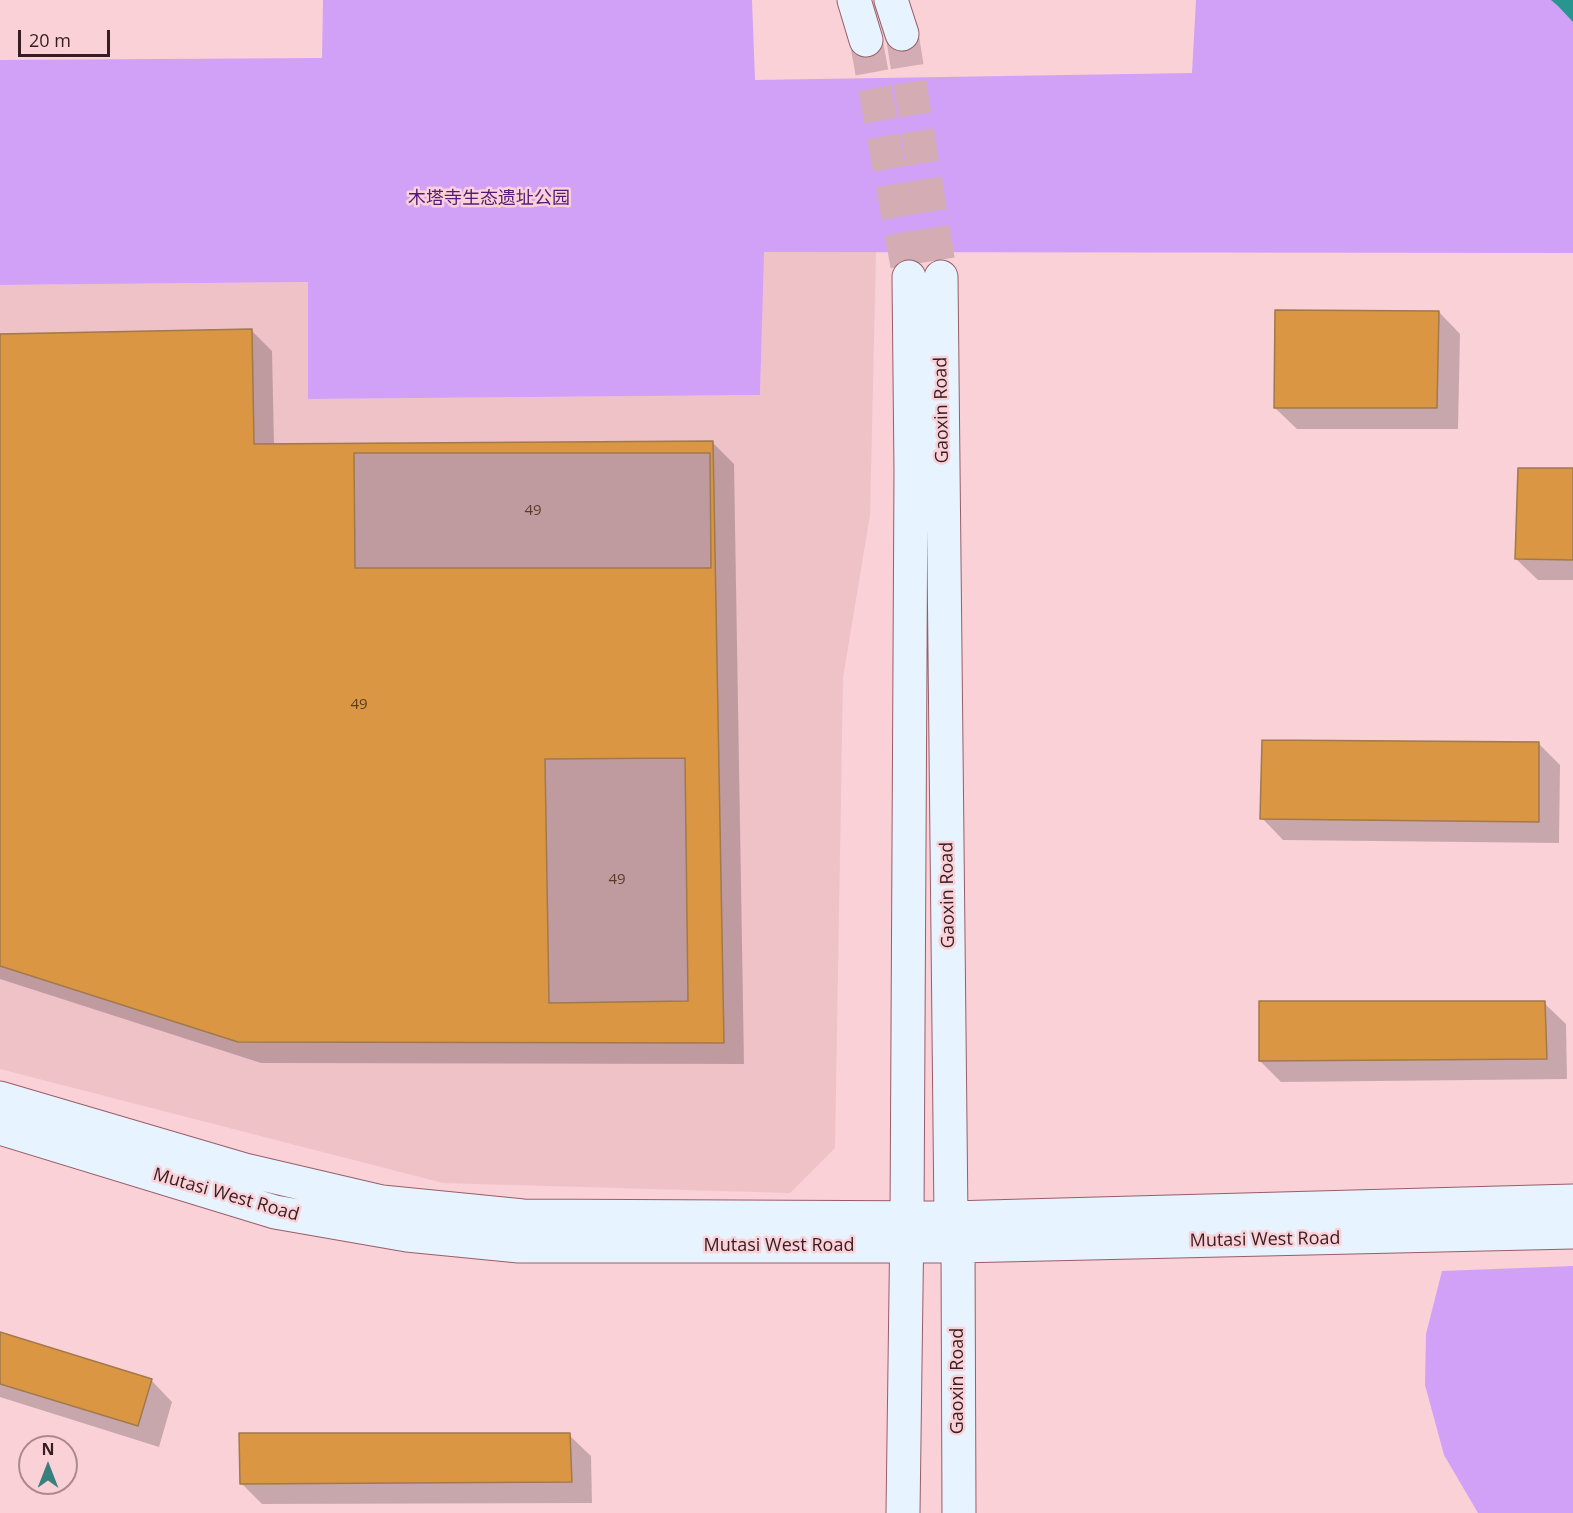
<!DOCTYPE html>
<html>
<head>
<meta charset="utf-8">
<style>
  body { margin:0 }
  #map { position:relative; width:1573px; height:1513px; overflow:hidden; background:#fad1d7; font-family:"Open Sans",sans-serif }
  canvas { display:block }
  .north { position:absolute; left:18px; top:1435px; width:60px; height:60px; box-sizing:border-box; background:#fad1d7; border:2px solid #ab898e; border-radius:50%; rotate:0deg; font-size:16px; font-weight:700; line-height:24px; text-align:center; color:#351d21 }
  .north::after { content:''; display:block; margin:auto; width:21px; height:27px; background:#38807b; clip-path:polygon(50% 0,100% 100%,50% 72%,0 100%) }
  .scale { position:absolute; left:18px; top:30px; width:92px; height:27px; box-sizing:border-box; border:3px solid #351d21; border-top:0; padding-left:8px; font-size:18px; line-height:21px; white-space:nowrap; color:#351d21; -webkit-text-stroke:4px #fad1d7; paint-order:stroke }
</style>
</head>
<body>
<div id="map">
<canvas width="1573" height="1513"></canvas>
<div class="north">N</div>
<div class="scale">20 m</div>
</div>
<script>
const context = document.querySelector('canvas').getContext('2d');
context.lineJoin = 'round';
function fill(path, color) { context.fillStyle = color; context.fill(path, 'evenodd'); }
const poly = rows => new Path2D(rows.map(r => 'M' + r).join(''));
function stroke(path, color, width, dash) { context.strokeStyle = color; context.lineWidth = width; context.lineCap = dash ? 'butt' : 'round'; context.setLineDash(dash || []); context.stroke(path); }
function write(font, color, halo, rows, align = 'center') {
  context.font = font + ' "Open Sans","Noto Sans SC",sans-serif'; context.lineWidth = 5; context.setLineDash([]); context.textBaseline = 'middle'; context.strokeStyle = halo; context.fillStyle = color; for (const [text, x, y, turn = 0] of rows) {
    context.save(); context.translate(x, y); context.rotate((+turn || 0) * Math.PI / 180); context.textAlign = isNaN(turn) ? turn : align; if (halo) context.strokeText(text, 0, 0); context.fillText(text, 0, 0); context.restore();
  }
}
const built = poly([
  [763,252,876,252,870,515,843,678,835,1148,790,1193,443,1183,0,1069,0,285,308,282,308,399,760,395]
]);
const green = poly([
  [323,0,752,0,755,80,1192,73,1196,0,1573,0,1573,253,764,252,760,395,308,399,308,282,0,285,0,60,322,58],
  [1573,1266,1573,1513,1478,1513,1444,1455,1425,1385,1426,1334,1442,1271]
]);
const water = poly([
  [1551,0,1573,0,1573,22,1558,6]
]);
const shadow = poly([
  [1439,312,1460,334,1458,429,1297,429,1275,408],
  [251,330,272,351,274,445,713,443,734,464,744,1064,261,1063,0,979,0,335],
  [1573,469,1573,580,1538,580,1516,559],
  [1539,744,1560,765,1559,843,1283,840,1262,818],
  [1544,1003,1566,1024,1567,1079,1281,1082,1260,1061],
  [0,1333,151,1380,172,1402,159,1447,0,1397],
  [569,1435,591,1456,592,1503,262,1504,241,1483]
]);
const building = poly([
  [1275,310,1439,311,1437,408,1274,408,1275,310],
  [252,329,254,444,713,441,724,1043,238,1042,0,966,0,334,252,329],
  [354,453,710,453,711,568,355,568,354,453],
  [1518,468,1573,468,1573,560,1515,559,1518,468],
  [1262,740,1539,742,1539,822,1260,819,1262,740],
  [685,758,688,1001,549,1003,545,759,685,758],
  [1259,1001,1545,1001,1547,1059,1259,1061,1259,1001],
  [0,1332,152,1379,138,1426,0,1384,0,1332],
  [239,1433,570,1433,572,1482,240,1484,239,1433]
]);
const secondaryTunnel = poly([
  [902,34,941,277],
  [866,40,909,277]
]);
const secondary = poly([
  [854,0,866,40],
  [891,0,902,34],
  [941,277,951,1218,958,1246,959,1513],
  [0,1098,245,1170,382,1202,523,1216,951,1218,1573,1201],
  [0,1128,275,1212,407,1235,519,1246,958,1246,1573,1232],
  [903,1513,907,1217,911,472,909,277]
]);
const numberNames = [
  ["49",533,511],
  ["49",359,705],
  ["49",617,880]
];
const parkNames = [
  ["木塔寺生态遗址公园",489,199]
];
const streetNames = [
  ["Gaoxin Road",942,410,-91],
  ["Gaoxin Road",948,895,-91],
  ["Mutasi West Road",226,1195,16],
  ["Mutasi West Road",1265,1240,-1],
  ["Mutasi West Road",779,1246],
  ["Gaoxin Road",958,1381,-90]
];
fill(built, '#efc2c8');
fill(green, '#d1a1f7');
fill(water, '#28968f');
fill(shadow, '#0003');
fill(building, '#da9642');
stroke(building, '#a0794c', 1.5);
stroke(secondaryTunnel, '#d3adb3', 33, [33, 16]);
stroke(secondary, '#985e68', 35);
stroke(secondary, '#e7f3ff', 33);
write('15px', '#5e3b29', null, numberNames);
write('18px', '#541a78', '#fad1d7', parkNames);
write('18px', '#351d21', '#fad1d7', streetNames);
</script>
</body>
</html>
